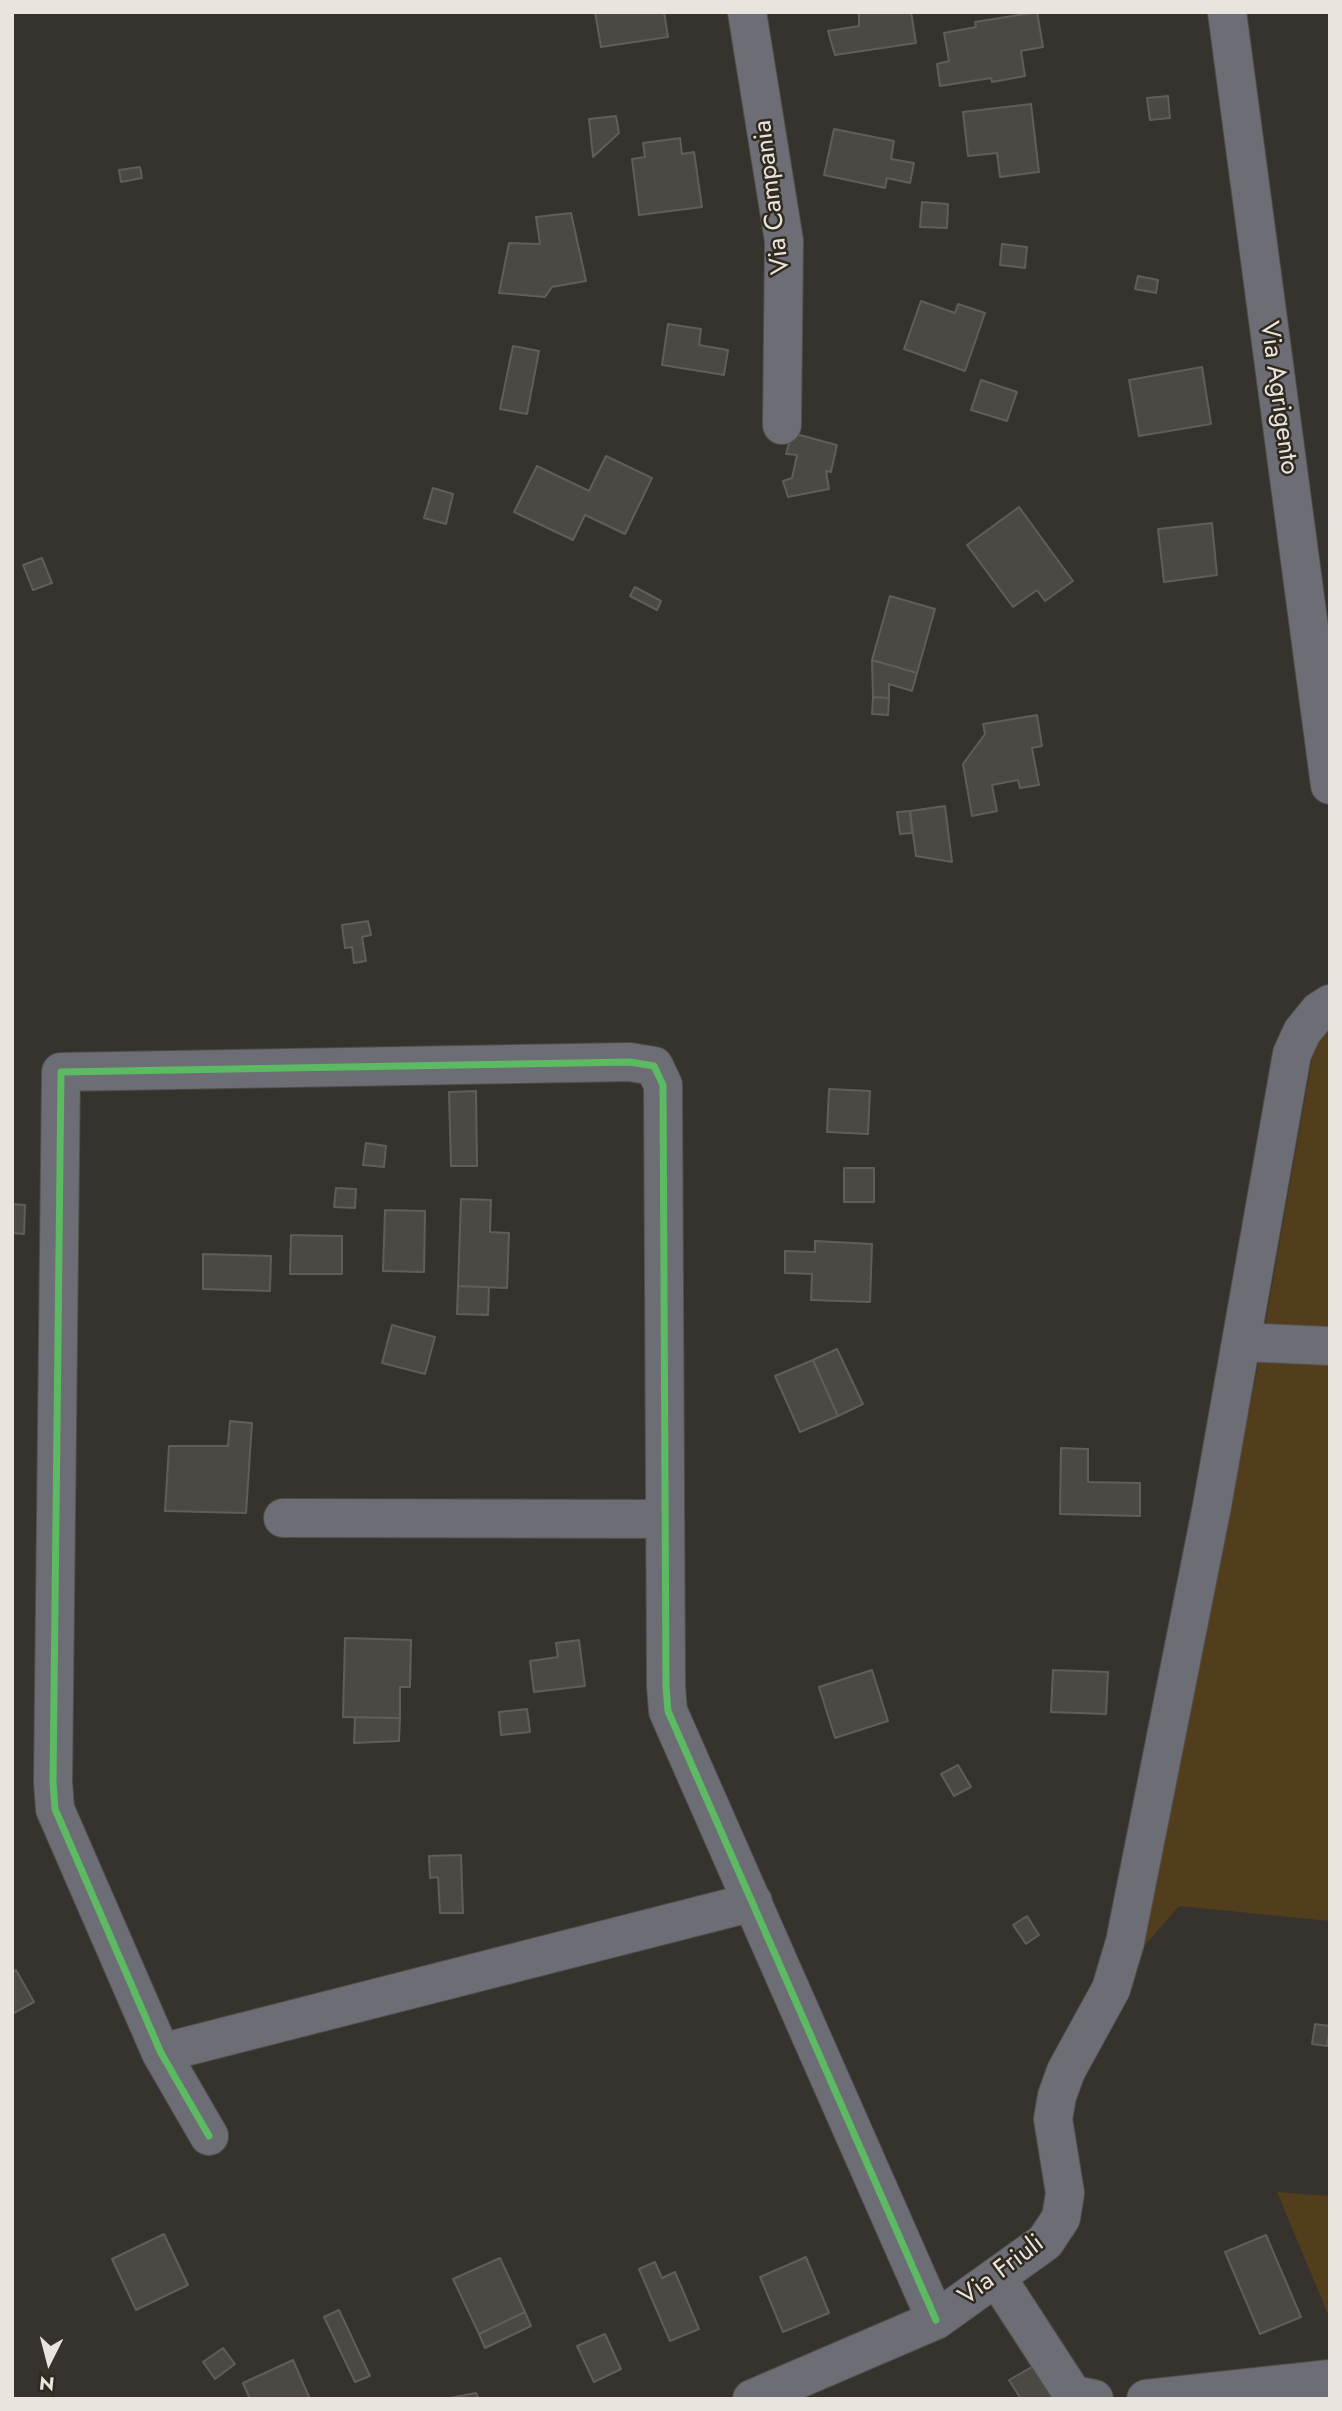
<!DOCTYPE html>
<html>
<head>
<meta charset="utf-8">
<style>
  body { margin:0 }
  #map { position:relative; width:1342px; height:2411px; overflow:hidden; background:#36322d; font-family:Jost,sans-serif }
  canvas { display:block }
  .frame { position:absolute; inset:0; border:14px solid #e9e5de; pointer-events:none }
  .north { position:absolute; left:14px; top:2327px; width:70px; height:70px; -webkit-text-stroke:5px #30291f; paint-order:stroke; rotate:186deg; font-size:19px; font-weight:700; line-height:28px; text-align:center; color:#e9e5de }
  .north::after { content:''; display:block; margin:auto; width:24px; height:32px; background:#e9e5de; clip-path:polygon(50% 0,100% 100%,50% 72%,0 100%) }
</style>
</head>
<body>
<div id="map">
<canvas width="1342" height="2411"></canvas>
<div class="frame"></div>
<div class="north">N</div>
</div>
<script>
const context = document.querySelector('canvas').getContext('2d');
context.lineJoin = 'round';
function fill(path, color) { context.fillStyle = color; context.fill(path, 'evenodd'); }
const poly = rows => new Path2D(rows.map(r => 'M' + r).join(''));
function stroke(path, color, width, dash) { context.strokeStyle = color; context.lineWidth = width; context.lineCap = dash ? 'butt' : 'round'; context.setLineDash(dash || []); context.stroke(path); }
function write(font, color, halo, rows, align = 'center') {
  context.font = font + ' Jost,sans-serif'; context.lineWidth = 5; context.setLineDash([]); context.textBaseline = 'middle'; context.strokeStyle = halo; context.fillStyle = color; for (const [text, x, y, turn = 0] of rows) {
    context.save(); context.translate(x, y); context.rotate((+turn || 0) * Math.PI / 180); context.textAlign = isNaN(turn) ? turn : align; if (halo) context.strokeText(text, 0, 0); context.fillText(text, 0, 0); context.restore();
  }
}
const green = poly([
  [1330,1028,1330,1334,1264,1331,1312,1059,1318,1040],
  [1259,1361,1330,1364,1330,1921,1179,1906,1140,1951],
  [1277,2192,1330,2196,1330,2319]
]);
const building = poly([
  [595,12,664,12,668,37,601,47,595,12],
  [859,12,911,12,916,43,835,55,828,31,859,26,859,12],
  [1037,12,1043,47,1021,51,1025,76,992,82,991,78,940,86,937,64,949,61,944,33,976,27,975,22,1037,12],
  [1168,96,1170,118,1150,120,1147,98,1168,96],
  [1031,104,1039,172,1000,177,997,153,968,156,963,112,1031,104],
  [616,116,619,133,593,157,589,119,616,116],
  [834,129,894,141,891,159,914,163,910,183,887,178,885,188,824,175,834,129],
  [680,138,682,154,694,152,702,207,639,215,632,159,645,157,643,143,680,138],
  [140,167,142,178,121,182,119,170,140,167],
  [922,202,948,204,947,228,920,227,922,202],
  [571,213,586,281,552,287,545,297,499,293,509,243,540,244,536,217,571,213],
  [1002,244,1027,247,1025,268,1000,265,1002,244],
  [1138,276,1158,280,1156,293,1135,289,1138,276],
  [921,301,955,313,958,304,985,313,965,371,904,349,921,301],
  [668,324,701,329,699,345,728,350,724,375,662,365,668,324],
  [513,346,539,351,527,414,500,409,513,346],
  [1202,367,1211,424,1139,436,1129,380,1202,367],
  [981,380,1017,392,1007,421,971,410,981,380],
  [792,433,837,445,831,472,826,471,829,489,788,497,783,481,792,478,797,455,786,454,792,433],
  [606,456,652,478,625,534,585,515,573,540,514,512,537,466,589,491,606,456],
  [433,488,453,494,446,524,424,518,433,488],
  [1019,507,1073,581,1045,601,1037,590,1013,607,967,545,1019,507],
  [1212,523,1217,575,1164,582,1158,529,1212,523],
  [42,558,52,583,33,590,23,565,42,558],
  [635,587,661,601,657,610,630,596,635,587],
  [890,596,935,609,917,673,872,660,890,596],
  [872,660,917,673,912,691,889,684,889,698,873,697,872,660],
  [873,697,889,698,888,715,872,714,873,697],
  [1037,715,1042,746,1032,748,1039,785,1020,788,1018,780,992,785,997,811,972,816,963,764,985,734,983,724,1037,715],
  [945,806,952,862,916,856,910,811,945,806],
  [910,811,912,833,900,834,897,812,910,811],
  [368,921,371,935,362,937,366,961,354,963,352,947,345,948,342,925,368,921],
  [829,1089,870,1091,868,1134,827,1132,829,1089],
  [476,1091,477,1166,451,1166,449,1092,476,1091],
  [366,1143,386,1146,384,1167,363,1165,366,1143],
  [844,1168,874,1168,874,1202,844,1202,844,1168],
  [336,1188,356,1189,355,1208,334,1207,336,1188],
  [461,1199,491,1200,490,1232,509,1233,507,1288,458,1286,461,1199],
  [12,1204,25,1205,24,1234,12,1233,12,1204],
  [385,1210,425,1211,424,1272,383,1271,385,1210],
  [291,1235,342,1236,342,1274,290,1274,291,1235],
  [815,1241,872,1244,870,1302,811,1300,812,1274,785,1273,785,1251,815,1252,815,1241],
  [203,1254,271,1256,270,1291,203,1289,203,1254],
  [458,1286,489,1287,488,1315,457,1314,458,1286],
  [392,1325,435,1337,425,1374,382,1363,392,1325],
  [837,1349,863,1404,838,1416,813,1360,837,1349],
  [813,1360,838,1416,800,1432,775,1376,813,1360],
  [230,1421,252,1423,246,1513,165,1511,169,1446,228,1446,230,1421],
  [1061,1448,1088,1449,1088,1482,1140,1483,1140,1516,1060,1514,1061,1448],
  [345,1638,411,1640,410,1687,400,1687,400,1718,343,1717,345,1638],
  [579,1640,585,1686,534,1692,530,1661,558,1657,556,1643,579,1640],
  [872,1670,888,1721,835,1738,819,1687,872,1670],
  [1053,1670,1108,1672,1106,1714,1051,1712,1053,1670],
  [527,1709,530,1732,501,1735,499,1712,527,1709],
  [355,1717,400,1718,399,1741,354,1743,355,1717],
  [958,1765,971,1787,954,1796,941,1774,958,1765],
  [461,1855,463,1913,440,1913,438,1877,430,1878,429,1856,461,1855],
  [1027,1916,1039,1935,1026,1944,1013,1925,1027,1916],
  [16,1970,34,2002,12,2014,12,1973,16,1970],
  [1315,2024,1330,2026,1327,2046,1312,2044,1315,2024],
  [164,2234,188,2285,136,2310,112,2259,164,2234],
  [1266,2235,1301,2317,1260,2334,1225,2252,1266,2235],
  [806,2257,829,2313,783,2332,760,2277,806,2257],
  [500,2258,525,2312,479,2334,453,2279,500,2258],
  [655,2262,662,2278,675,2272,699,2329,670,2341,639,2269,655,2262],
  [339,2310,370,2376,355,2382,324,2317,339,2310],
  [525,2312,531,2326,485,2348,479,2334,525,2312],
  [605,2334,621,2369,594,2382,577,2346,605,2334],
  [223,2348,235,2364,215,2379,203,2362,223,2348],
  [293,2360,310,2399,250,2399,243,2383,293,2360],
  [1035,2365,1056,2399,1021,2399,1009,2380,1035,2365],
  [476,2393,479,2399,444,2399,476,2393]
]);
const minor = poly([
  [747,12,784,241,782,425],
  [1227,12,1330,785],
  [1241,1342,1330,1346],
  [283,1518,664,1519],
  [161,2053,753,1902],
  [209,2136,161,2053,55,1809,53,1782,61,1072,630,1062,654,1066,663,1085,666,1686,668,1711,936,2320],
  [997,2278,1073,2395,1094,2399],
  [752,2399,936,2320,1045,2242,1061,2218,1065,2193,1053,2119,1057,2096,1066,2071,1111,1989,1125,1942,1212,1506,1292,1054,1302,1032,1319,1011,1330,1004],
  [1146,2399,1330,2379]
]);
const cycleway = poly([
  [209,2136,161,2053,55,1809,53,1782,61,1072,630,1062,654,1066,663,1085,666,1686,668,1711,936,2320]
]);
const streetNames = [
  ["Via Campania",773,197,-97],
  ["Via Agrigento",1278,398,82],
  ["Via Friuli",1002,2271,-37]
];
fill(green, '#523e1d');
fill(building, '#4c4945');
stroke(building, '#615e59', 2);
stroke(minor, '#524f4a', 40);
stroke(minor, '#6d6d75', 38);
stroke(cycleway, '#5cba63', 7);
write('26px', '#e9e5de', '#30291f', streetNames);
</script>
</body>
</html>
